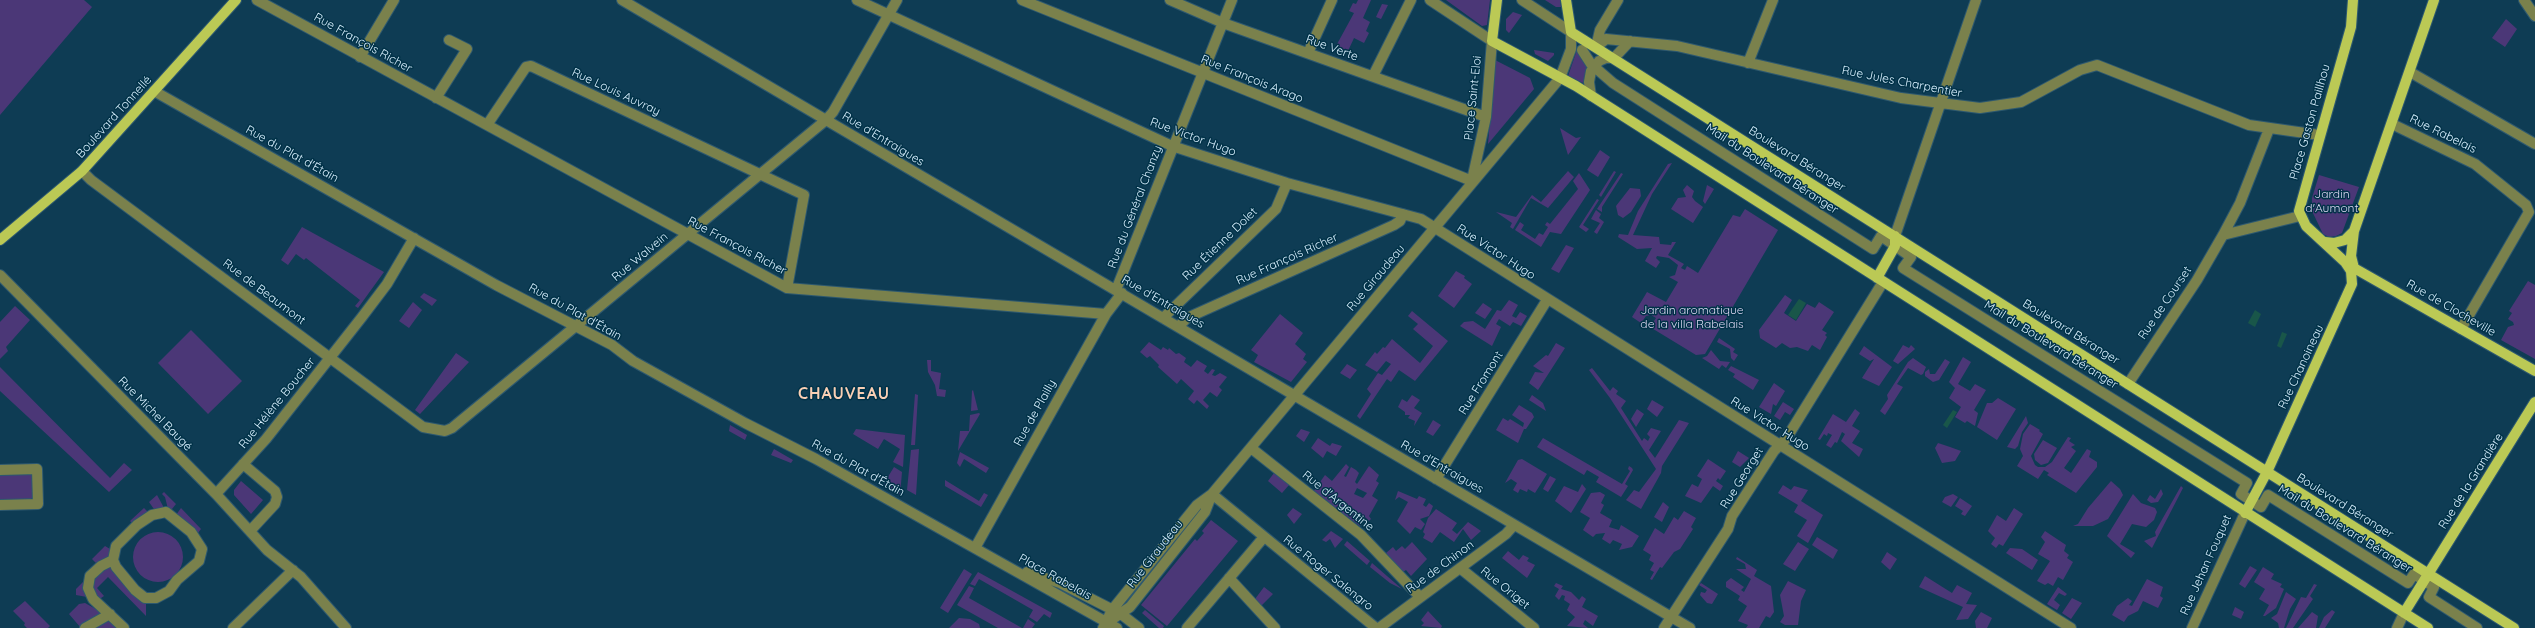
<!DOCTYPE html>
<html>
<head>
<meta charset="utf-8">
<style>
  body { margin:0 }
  canvas { display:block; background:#0e3c54 }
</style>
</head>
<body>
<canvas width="2535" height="628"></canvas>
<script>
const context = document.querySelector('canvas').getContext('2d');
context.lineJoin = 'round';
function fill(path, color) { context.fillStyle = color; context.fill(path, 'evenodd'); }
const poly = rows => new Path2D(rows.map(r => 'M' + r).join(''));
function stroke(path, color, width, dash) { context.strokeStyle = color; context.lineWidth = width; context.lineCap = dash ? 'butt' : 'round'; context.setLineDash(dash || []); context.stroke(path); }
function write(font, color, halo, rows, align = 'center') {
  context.font = font + ' Quicksand,sans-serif'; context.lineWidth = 3; context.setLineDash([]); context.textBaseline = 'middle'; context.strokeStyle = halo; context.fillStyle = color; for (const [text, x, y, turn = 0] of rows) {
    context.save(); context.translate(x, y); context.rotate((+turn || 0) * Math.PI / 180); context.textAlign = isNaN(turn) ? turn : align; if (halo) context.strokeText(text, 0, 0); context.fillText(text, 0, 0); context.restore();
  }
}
const green = poly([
  [0,0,84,0,92,7,0,115],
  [1358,0,1371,0,1363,18,1370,22,1366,31,1369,33,1364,43,1354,38,1348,51,1336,46,1354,13,1349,11,1353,3,1356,4],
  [1446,0,1490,0,1487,25,1482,26],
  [1545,0,1560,0,1561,7,1556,7],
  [1382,4,1388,5,1381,19,1376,17],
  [1513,12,1522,15,1509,33,1506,30,1506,19],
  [2506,19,2517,29,2505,47,2492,38],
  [1534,50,1554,53,1554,55,1548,61,1535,54],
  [1577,50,1590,65,1583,83,1568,76],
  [1495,60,1530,78,1534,89,1488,144],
  [1560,128,1576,138,1581,137,1568,155],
  [1600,150,1610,157,1598,177,1587,170],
  [1672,163,1652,194,1633,235,1659,237,1660,244,1671,245,1672,242,1676,242,1668,255,1684,264,1681,268,1685,270,1687,266,1698,273,1733,215,1740,217,1745,209,1778,230,1705,354,1696,355,1650,327,1656,318,1651,315,1646,316,1641,323,1632,317,1647,292,1666,302,1678,282,1669,277,1675,275,1678,265,1669,258,1657,256,1656,258,1660,262,1656,268,1645,261,1652,248,1637,249,1618,237,1619,234,1628,235,1638,211,1668,164],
  [1568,171,1574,177,1548,208,1531,198,1513,229,1510,227,1512,223,1496,212,1516,217,1532,195,1541,202],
  [1614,171,1616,172,1601,197,1599,195],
  [1579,173,1590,190,1561,234,1550,232,1541,247,1515,230,1520,222,1524,225,1521,230,1535,239,1539,233,1543,235,1548,227,1545,225,1547,222,1550,224,1578,189,1573,181],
  [1621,173,1623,174,1602,207,1602,212,1597,209],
  [2319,175,2359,187,2342,233,2336,236,2329,237,2323,234,2312,211,2312,198],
  [1687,185,1694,191,1692,197,1695,201,1703,207,1693,223,1671,209,1678,198,1686,197,1683,190],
  [1707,185,1714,189,1705,204,1703,201],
  [1630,188,1640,189,1641,196,1631,212,1623,218,1618,215,1616,206],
  [1597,199,1599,200,1583,225,1589,229,1586,232,1579,227],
  [1596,210,1601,214,1599,218,1604,222,1597,234,1594,232,1600,223,1591,219],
  [302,227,384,272,358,308,355,306,360,300,306,258,304,260,296,254,288,265,281,260],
  [1566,245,1574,248,1559,273,1551,269],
  [1456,271,1465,276,1464,278,1472,284,1454,308,1438,296],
  [2528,281,2535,285,2535,359,2501,340,2508,327,2514,325,2513,322,2508,319,2512,313,2509,311],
  [424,293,437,300,432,306,420,297],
  [1785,295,1792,300,1784,313,1796,321,1807,304,1815,308,1819,302,1834,312,1822,330,1827,333,1825,335,1827,337,1820,350,1812,345,1808,351,1797,347,1790,348,1782,343,1776,348,1760,338,1759,330],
  [1509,300,1518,305,1512,316,1516,318,1520,312,1527,316,1521,326,1513,322,1510,326,1499,319,1496,324,1501,327,1492,346,1460,326,1464,322,1473,321,1485,329,1497,310,1501,311],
  [413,302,422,310,409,328,399,321],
  [1483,303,1492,309,1485,319,1475,313],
  [15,306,30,320,6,347,8,351,0,359,0,322],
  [1412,311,1448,341,1415,381,1399,370,1391,382,1387,379,1360,419,1357,416,1371,394,1367,389,1378,373,1382,375,1391,364,1386,361,1377,372,1365,365,1375,352,1377,354,1383,347,1385,348,1392,339,1420,363,1433,346,1413,329,1418,324,1408,316],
  [1280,314,1303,333,1295,344,1306,354,1303,359,1307,362,1291,382,1254,362,1258,355,1251,350],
  [191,330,242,381,208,414,158,363],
  [1719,338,1735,349,1733,352,1738,355,1734,361,1731,358,1730,349,1717,342],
  [1149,342,1161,350,1163,347,1168,350,1169,348,1176,354,1179,353,1186,358,1184,362,1191,367,1197,360,1207,366,1204,371,1208,374,1212,369,1215,370,1212,375,1215,376,1220,373,1227,377,1219,387,1222,390,1217,397,1210,392,1203,400,1209,406,1207,409,1197,400,1194,404,1188,399,1194,391,1181,379,1177,384,1158,367,1159,365,1150,356,1147,358,1140,352],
  [1556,343,1565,348,1538,390,1529,383,1535,372,1544,373,1533,366,1546,355,1548,356],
  [1903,345,1909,348,1911,345,1915,349,1898,364,1893,361],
  [1864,346,1892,367,1879,386,1862,378,1874,359,1870,361,1859,354],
  [1711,350,1720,361,1730,362,1726,368,1722,365,1719,369,1702,358,1707,356],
  [456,353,469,362,420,414,415,410],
  [1963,357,1971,362,1958,384,1970,391,1975,384,1986,390,1974,410,1978,413,1975,426,1967,421,1965,423,1955,417,1961,407,1949,398,1955,388,1949,382],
  [1913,358,1926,367,1923,374,1921,375,1908,368,1897,384,1903,387,1885,415,1880,411,1888,399,1887,395,1908,362],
  [1945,359,1950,362,1939,380,1933,382,1925,376,1925,372,1929,369,1930,374,1935,374],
  [927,360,931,360,931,371,941,373,939,389,946,390,945,397,937,396,935,385,928,372],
  [1347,364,1357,370,1350,379,1340,373],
  [1731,366,1759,380,1753,390,1733,377,1735,374,1728,370],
  [0,367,110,478,124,463,132,470,109,492,0,391],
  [1592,368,1610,391,1613,387,1618,391,1616,394,1626,401,1621,408,1642,441,1644,438,1648,441,1650,437,1647,434,1651,428,1661,431,1649,450,1655,458,1679,420,1689,423,1662,466,1661,473,1641,509,1626,500,1634,490,1639,492,1656,469,1610,398,1589,370],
  [1774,383,1785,391,1776,406,1773,404,1771,414,1759,407],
  [973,390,978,410,971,411,972,391],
  [915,394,918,395,915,445,911,445],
  [1412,395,1420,400,1414,408,1422,413,1414,426,1415,421,1408,418,1410,415,1405,415,1405,412,1398,407,1402,399,1407,402],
  [1532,395,1543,403,1546,411,1529,400],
  [1998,398,2016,409,1997,440,1977,427,1987,403,1992,403],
  [1652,400,1664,407,1657,417,1647,409],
  [1783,402,1794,409,1790,415,1785,412,1780,420,1774,416],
  [1519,405,1532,413,1534,417,1526,429,1524,429,1518,443,1496,430,1503,418,1508,421,1510,419,1523,427,1524,423,1512,415],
  [1637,409,1644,414,1636,427,1631,419],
  [1855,409,1860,413,1852,426,1860,431,1852,443,1863,449,1859,457,1841,441,1845,434,1842,432,1837,443,1835,442,1831,448,1826,445,1832,435,1828,433,1827,436,1824,434,1820,440,1818,439,1833,414,1846,422],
  [979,413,980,414,958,451,960,431,969,431,970,415],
  [2026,416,2028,423,2022,432,2018,446,2015,449,2007,447],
  [1433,420,1441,425,1433,436,1426,432],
  [2030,424,2040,430,2039,431,2043,434,2031,456,2035,465,2038,467,2045,467,2052,462,2068,437,2071,438,2069,441,2075,445,2071,447,2076,451,2064,468,2071,473,2087,449,2091,451,2089,457,2097,462,2097,467,2076,493,2047,475,2049,473,2044,470,2038,479,2017,466,2023,456,2020,449,2023,434],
  [730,425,747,435,745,440,729,431],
  [856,429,905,435,903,467,893,462,900,449,884,439,878,449,853,434],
  [1301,429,1310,432,1304,442,1296,436],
  [1318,438,1330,446,1332,443,1342,446,1336,456,1327,451,1323,458,1311,448],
  [1543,438,1622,484,1630,471,1628,469,1629,466,1632,468,1633,470,1625,484,1628,486,1621,497,1596,482,1599,477,1587,470,1584,475,1537,447],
  [2043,440,2057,448,2048,463,2041,465,2035,460,2034,454],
  [1938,443,1950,447,1961,451,1955,461,1942,463,1935,448],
  [774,449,793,460,791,463,771,455],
  [919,449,916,495,907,490,911,450],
  [1738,451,1749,458,1740,467,1732,462],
  [960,452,989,468,986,473,964,459,960,467,957,463],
  [1522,459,1547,474,1535,493,1528,489,1527,492,1520,489,1518,493,1513,490,1517,483,1511,479,1505,483,1518,460],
  [1708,459,1726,471,1720,480,1718,478,1716,481,1723,486,1720,491,1713,486,1701,503,1685,496,1692,484,1698,487,1702,479,1697,476],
  [1346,464,1349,467,1344,476,1346,477,1351,467,1356,470,1359,473,1355,482,1357,484,1369,466,1379,475,1376,481,1379,483,1372,496,1378,500,1369,516,1371,519,1369,521,1365,517,1360,526,1313,492,1325,475,1332,481],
  [1357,488,1367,493,1363,498,1354,494],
  [894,467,902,472,900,495,883,485],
  [1274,473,1289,485,1282,493,1268,481],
  [0,474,32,475,32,498,29,500,0,501],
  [1550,476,1556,479,1548,492,1543,489],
  [945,480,979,501,984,493,988,495,981,507,945,486],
  [241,481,263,500,251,514,234,495,234,490],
  [2111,481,2120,489,2123,495,2108,519,2093,526,2073,526,2078,524,2088,508],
  [1582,484,1586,489,1571,513,1555,501,1564,486,1578,492],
  [1783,485,1791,490,1794,486,1808,490,1801,501,1823,515,1808,543,1797,536,1807,520,1794,512,1798,505,1778,493],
  [2181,486,2183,488,2152,548,2144,541,2156,536,2155,532],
  [2161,489,2163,494,2158,502,2151,503,2147,500,2150,495,2155,499],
  [1398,491,1417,499,1419,496,1421,497,1426,499,1423,505,1426,507,1429,503,1433,506,1429,516,1420,519,1425,524,1421,530,1415,527,1410,534,1397,521,1408,502,1399,497,1395,500],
  [164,492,176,504,172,509,168,509,165,497,162,494],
  [1600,492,1605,495,1601,503,1604,505,1600,513,1612,520,1609,527,1619,530,1621,525,1639,536,1632,547,1619,550,1622,544,1613,540,1610,544,1602,539,1605,533,1596,534,1593,537,1583,530,1590,518,1580,512,1591,493],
  [1953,494,1958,497,1951,507,1942,502,1945,497],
  [2133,494,2141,503,2155,508,2157,512,2154,520,2146,527,2132,524,2120,544,2135,553,2131,558,2107,536],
  [157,495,163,506,163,509,156,512,149,502],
  [1960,498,1972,506,1965,516,1961,514,1963,511,1955,506],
  [1663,502,1669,507,1662,522,1654,517],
  [144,508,149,513,133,524,130,521],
  [181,508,201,529,198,533,176,515],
  [1293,508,1302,514,1294,524,1287,515],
  [2014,508,2023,514,2003,546,1999,544,1996,548,1991,544,1995,538,1988,531,1997,515,2006,521],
  [1436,509,1457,523,1452,530,1457,534,1468,522,1481,531,1471,540,1463,529,1454,542,1440,532,1432,543,1423,538,1425,534,1423,532,1428,518],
  [1684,511,1696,518,1691,527,1693,529,1680,549,1674,552,1662,568,1660,567,1652,580,1650,579,1654,572,1650,570,1654,563,1649,560,1651,555,1643,550,1655,528,1664,534,1674,517,1678,520],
  [1211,520,1238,541,1167,626,1141,605,1195,539,1197,541,1204,533,1202,531],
  [1331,531,1343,539,1335,548,1330,539,1326,542,1322,540],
  [2045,531,2066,545,2064,551,2069,555,2067,558,2073,562,2063,580,2058,577,2053,586,2048,583,2045,585,2037,581,2050,561,2038,554,2045,542,2041,537],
  '133 557a25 25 0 1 1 50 0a25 25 0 1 1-50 0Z',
  [1817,537,1838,550,1833,559,1812,545],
  [1347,541,1370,561,1367,565,1344,545],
  [1412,542,1427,559,1411,576,1406,570,1403,572,1386,553,1393,547,1396,551,1402,546,1405,549],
  [1798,542,1809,549,1795,571,1783,564],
  [105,546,110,549,112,555,97,564,92,559],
  [2010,548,2022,549,2038,560,2032,570,2006,553],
  [1508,551,1519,560,1523,555,1529,558,1527,561,1535,565,1527,578,1502,558],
  [1887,552,1897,559,1890,570,1881,562],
  [1737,557,1757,570,1754,576,1771,586,1774,612,1770,618,1766,616,1759,628,1746,628,1748,625,1738,621,1747,606,1738,600,1740,596,1726,587,1726,582,1731,578,1744,587,1741,590,1744,592,1751,579,1736,569,1746,569,1745,564,1736,559],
  [1372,563,1402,589,1390,583,1370,567],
  [2250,566,2257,570,2245,588,2239,584],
  [106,567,112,568,131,591,146,604,146,616,108,577,97,588,104,596,98,600,91,588,93,577],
  [2263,567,2274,574,2271,579,2282,584,2280,587,2284,589,2276,608,2265,616,2263,616,2269,605,2259,599,2265,589,2254,582],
  [964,569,972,574,948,613,940,608],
  [978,572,1052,613,1050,618,1044,614,1037,622,1029,617,1033,610,979,579,975,586,970,584],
  [1925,576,1952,593,1957,585,1972,593,1966,604,1977,605,1968,619,1956,620,1963,607,1919,587],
  [2147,579,2163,587,2160,596,2163,598,2158,608,2143,601,2138,611,2128,616,2124,622,2112,615,2117,606,2128,598,2132,601,2129,605,2132,606],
  [84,581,87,597,76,595,76,589],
  [1788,581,1806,590,1801,601,1798,625,1785,625,1780,622,1784,616,1780,595],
  [1556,583,1563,586,1561,589,1571,592,1579,600,1582,596,1586,599,1582,607,1598,616,1593,626,1585,620,1583,624,1588,628,1567,626,1575,617,1567,610,1570,604,1564,600,1565,596,1562,595,1559,600,1555,596,1559,589,1554,586],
  [1701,583,1718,594,1712,604,1707,603,1700,595,1701,592,1705,593,1707,590,1699,585],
  [2314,584,2317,585,2310,596,2313,599,2293,628,2286,628,2301,597,2306,598],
  [969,586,974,588,969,598,1022,628,998,628,957,605],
  [1264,587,1273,594,1261,606,1255,599],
  [2058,587,2067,594,2065,596,2059,593,2054,600,2060,605,2057,610,2047,604],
  [2286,592,2296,599,2290,609,2284,628,2279,628,2278,623,2271,618,2277,614],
  [2072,598,2082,603,2071,619,2062,613],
  [25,601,50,626,48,628,27,628,24,625,25,623,13,611],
  [85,603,103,613,81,628,69,614,79,604],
  [2235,607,2244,612,2241,619,2232,615],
  [1145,610,1164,626,1163,628,1159,628,1142,613],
  [2332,610,2335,612,2325,628,2319,628,2324,617],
  [1428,611,1442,626,1441,628,1421,626,1424,623,1421,620],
  [1981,612,1992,618,1987,628,1976,628,1975,621],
  [2312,612,2318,616,2316,628,2298,628],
  [959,618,970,619,979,624,980,628,949,628],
  [1028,619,1035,624,1032,628,1023,628],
  [107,621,118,626,116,628,92,628]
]);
const water = poly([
  [1799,299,1806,303,1796,320,1788,315],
  [2255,310,2261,314,2255,327,2248,323],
  [2282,332,2287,334,2281,348,2277,346],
  [1953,410,1957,412,1947,428,1943,425]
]);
const minor = poly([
  [257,0,787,288,1106,314],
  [622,0,1690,628],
  [857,0,1172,146,1287,183,1421,219,2071,628],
  [1022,0,1472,181],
  [1170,0,1223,23,1486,117],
  [1430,0,1492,41,1486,117,1472,180],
  [2524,0,2535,16],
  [1596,47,1606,39,1677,46,1901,98,1980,108,2021,102,2080,70,2097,65,2249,125,2319,135],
  [1596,47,1600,30,1618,0],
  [1582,50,1591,64],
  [1308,53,1332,0],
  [360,57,394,0],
  [1748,63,1773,0],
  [1598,70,1613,83,1873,249,1881,236,1911,257,1903,268,2247,483,2241,494,2261,507,2268,495,2408,583,2414,574,2434,587,2429,597,2477,628],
  [2410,72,2535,144],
  [1373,76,1411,0],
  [154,91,496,285,612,345,633,361,745,423,816,459,1117,628],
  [1591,96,1589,82,1591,71,1599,61,1606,58,1614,58,1630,41],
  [436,98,467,49,449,40],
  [2392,124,2475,164,2526,205,2529,212],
  [487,125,526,67,531,66,804,195,787,288],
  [82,171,91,180,423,427,445,431,452,428,826,120,833,112,897,0],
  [2223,235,2300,216],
  [1895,236,1976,0],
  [0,275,216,494,267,550,301,577,346,628],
  [1116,290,1232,0],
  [1163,318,1276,209,1287,183],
  [1178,327,1187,318,1394,225,1400,221,1403,214],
  [2461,329,2529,212],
  [2128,384,2197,280,2223,235,2240,203,2269,129],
  [1251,448,1361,535,1420,597],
  [243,464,275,491,277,497,275,504,250,531],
  [0,470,37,469,38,504,0,505],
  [1436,479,1547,300],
  [216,494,266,439,362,317,387,284,414,238],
  [1212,494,1376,628],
  [166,512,191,532,202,549,199,561,177,580,169,591,156,598,145,598,135,590,116,567,113,560,116,546,137,525,152,515,166,512],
  [975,548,1106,314,1122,293],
  [113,560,101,566,90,576,88,588,93,599,124,628],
  [1460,568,1534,628],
  [1027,572,1060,583,1121,614,1139,628],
  [1229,578,1275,628],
  [1108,622,1130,607,1205,512,1212,494],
  [85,628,110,614],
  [233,628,293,570],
  [1103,628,1112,610,1197,505,1212,494,1560,78,1571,49,1571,32,1522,0],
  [1187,628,1264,537],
  [1379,628,1506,534,1514,525],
  [1664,628,1728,529,1732,516,1774,451,1786,439,1883,282],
  [2192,628,2245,513],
  [2397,628,2404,613]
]);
const major = poly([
  [1497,0,1492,41,1576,86,2428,628],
  [1566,0,1571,32,2514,628],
  [0,240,82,171,236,0],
  [2325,242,2334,243,2345,240,2354,231],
  [2354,268,2351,256,2354,231,2434,0],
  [2354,268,2535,371],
  [1877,278,1895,246,1895,236],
  [2245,513,2267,472,2352,284,2351,271,2345,262,2306,226,2299,211,2351,27,2353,0],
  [2404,613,2535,402]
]);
const streetNames = [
  ["Rue François Richer",363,43,29],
  ["Rue Verte",1332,48,20],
  ["Rue François Arago",1252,79,22],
  ["Rue Jules Charpentier",1902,82,11],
  ["Rue Louis Auvray",616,92,25],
  ["Place Saint-Eloi",1473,98,-84],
  ["Boulevard Tonnellé",114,117,-48],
  ["Place Gaston Paillhou",2310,122,-74],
  ["Rue Rabelais",2443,134,26],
  ["Rue Victor Hugo",1193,137,20],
  ["Rue d'Entraigues",883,139,31],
  ["Rue du Plat d'Étain",292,154,29],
  ["Boulevard Béranger",1797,159,32],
  ["Mail du Boulevard Béranger",1772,169,33],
  ["Rue du Général Chanzy",1135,207,-69],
  ["Rue Étienne Dolet",1220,244,-44],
  ["Rue François Richer",737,246,28],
  ["Rue Victor Hugo",1496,252,33],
  ["Rue Walvein",640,257,-40],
  ["Rue François Richer",1287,259,-24],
  ["Rue Giraudeau",1376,278,-50],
  ["Rue de Beaumont",264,292,37],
  ["Rue d'Entraigues",1163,302,30],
  ["Rue de Courset",2165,303,-56],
  ["Rue de Clocheville",2451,308,30],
  ["Rue du Plat d'Étain",575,312,29],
  ["Boulevard Béranger",2071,332,32],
  ["Mail du Boulevard Béranger",2051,345,32],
  ["Rue Chanoineau",2301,367,-65],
  ["Rue Fromont",1481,383,-58],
  ["Rue Hélène Boucher",277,403,-51],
  ["Rue de Plailly",1035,413,-61],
  ["Rue Michel Baugé",155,414,45],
  ["Rue Victor Hugo",1770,424,32],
  ["Rue d'Entraigues",1442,467,30],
  ["Rue du Plat d'Étain",858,468,29],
  ["Rue Georget",1742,478,-58],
  ["Rue de la Grandière",2471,481,-58],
  ["Rue d'Argentine",1338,501,39],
  ["Boulevard Béranger",2345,506,32],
  ["Mail du Boulevard Béranger",2345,529,32],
  ["Rue Giraudeau",1155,554,-52],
  ["Rue Jehan Fouquet",2206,565,-66],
  ["Rue de Chinon",1440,567,-36],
  ["Rue Roger Salengro",1328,573,39],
  ["Place Rabelais",1055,577,29],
  ["Rue Origet",1505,588,39]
];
const parkNames = [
  ["Jardin",2332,194],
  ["d'Aumont",2332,208],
  ["Jardin aromatique",1692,310],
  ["de la villa Rabelais",1692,324]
];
const districtNames = [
  ["CHAUVEAU",844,394]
];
fill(green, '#4b3777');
fill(water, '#195649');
stroke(minor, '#2e596f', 12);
stroke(major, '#2e596f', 12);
stroke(minor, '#7a814c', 10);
stroke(major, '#bbc955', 10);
write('12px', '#d9f0ff', '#003248', streetNames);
write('12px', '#ddd7f3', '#003248', parkNames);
context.letterSpacing = '1px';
write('bold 16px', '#f9cfb4', '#003248', districtNames);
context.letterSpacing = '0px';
</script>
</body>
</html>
